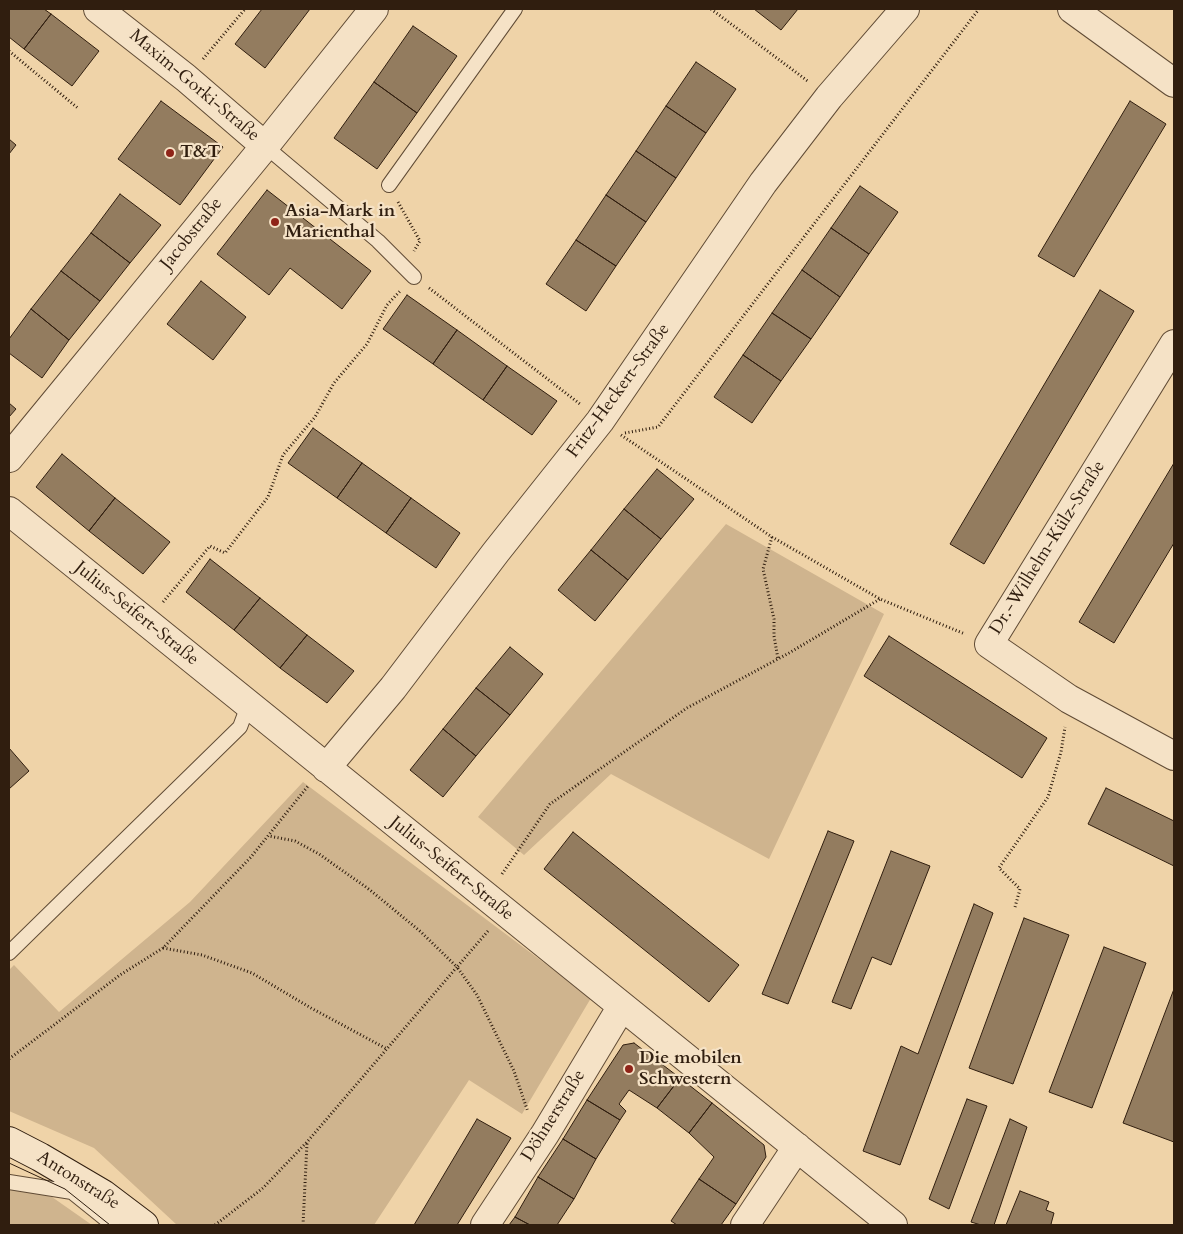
<!DOCTYPE html>
<html>
<head>
<meta charset="utf-8">
<style>
  body { margin:0 }
  #map { position:relative; width:1183px; height:1234px; overflow:hidden; background:#efd3a8; font-family:Cardo,serif }
  canvas { display:block }
  .frame { position:absolute; inset:0; border:10px solid #301e0f; pointer-events:none }
</style>
</head>
<body>
<div id="map">
<canvas width="1183" height="1234"></canvas>
<div class="frame"></div>
</div>
<script>
const context = document.querySelector('canvas').getContext('2d');
context.lineJoin = 'round';
function fill(path, color) { context.fillStyle = color; context.fill(path, 'evenodd'); }
const poly = rows => new Path2D(rows.map(r => 'M' + r).join(''));
function stroke(path, color, width, dash) { context.strokeStyle = color; context.lineWidth = width; context.lineCap = dash ? 'butt' : 'round'; context.setLineDash(dash || []); context.stroke(path); }
function write(font, color, halo, rows, align = 'center') {
  context.font = font + ' Cardo,serif'; context.lineWidth = 4.5; context.setLineDash([]); context.textBaseline = 'middle'; context.strokeStyle = halo; context.fillStyle = color; for (const [text, x, y, turn = 0] of rows) {
    context.save(); context.translate(x, y); context.rotate((+turn || 0) * Math.PI / 180); context.textAlign = isNaN(turn) ? turn : align; if (halo) context.strokeText(text, 0, 0); context.fillText(text, 0, 0); context.restore();
  }
}
const green = poly([
  [726,524,884,614,769,859,611,774,524,855,478,817],
  [303,782,591,998,522,1114,469,1080,374,1225,177,1225,94,1148,9,1111,9,970,14,965,59,1012,190,902],
  [15,1188,52,1197,92,1225,9,1225,9,1189]
]);
const building = poly([
  [9,9,44,9,51,14,24,49,9,37,9,9],
  [262,9,310,9,265,68,235,44,262,9],
  [754,9,798,9,781,30,754,9],
  [51,14,99,51,72,86,24,49,51,14],
  [413,26,457,56,417,113,374,82,413,26],
  [696,62,736,89,706,133,666,106,696,62],
  [374,82,417,113,377,169,334,138,374,82],
  [161,101,223,147,180,205,118,159,161,101],
  [1130,101,1166,124,1074,277,1038,256,1130,101],
  [666,106,706,133,676,178,636,151,666,106],
  [9,139,16,145,9,154,9,139],
  [636,151,676,178,646,222,606,195,636,151],
  [860,186,898,212,869,254,831,228,860,186],
  [267,190,371,271,342,309,290,268,269,295,217,254,267,190],
  [120,194,161,225,130,263,91,233,120,194],
  [606,195,646,222,616,266,576,240,606,195],
  [831,228,869,254,840,297,802,270,831,228],
  [91,233,130,263,100,301,61,271,91,233],
  [576,240,616,266,586,311,546,284,576,240],
  [802,270,840,297,811,339,772,313,802,270],
  [61,271,100,301,69,340,31,309,61,271],
  [201,281,246,317,213,360,167,324,201,281],
  [1100,290,1134,311,984,564,950,544,1100,290],
  [407,295,457,330,433,364,383,329,407,295],
  [31,309,69,340,42,378,9,353,9,339,31,309],
  [772,313,811,339,781,381,743,355,772,313],
  [457,330,507,366,483,400,433,364,457,330],
  [743,355,781,381,752,423,714,397,743,355],
  [507,366,557,401,532,435,483,400,507,366],
  [9,403,16,409,9,417,9,403],
  [313,428,362,463,337,498,288,463,313,428],
  [62,454,115,498,89,531,36,487,62,454],
  [362,463,411,498,386,533,337,498,362,463],
  [1174,463,1174,543,1114,643,1079,622,1174,463],
  [657,469,694,499,661,539,624,509,657,469],
  [115,498,170,542,143,574,89,531,115,498],
  [411,498,460,533,436,568,386,533,411,498],
  [624,509,661,539,628,580,591,550,624,509],
  [591,550,628,580,595,621,558,590,591,550],
  [210,559,260,598,234,630,186,592,210,559],
  [260,598,307,635,280,668,234,630,260,598],
  [307,635,354,671,327,703,280,668,307,635],
  [889,636,1047,738,1022,778,864,676,889,636],
  [510,647,543,674,510,715,476,688,510,647],
  [476,688,510,715,476,756,443,729,476,688],
  [443,729,476,756,443,797,410,770,443,729],
  [9,748,29,771,9,789,9,748],
  [1106,788,1174,821,1174,866,1088,824,1106,788],
  [828,831,854,841,788,1004,762,994,828,831],
  [573,832,739,965,709,1002,544,869,573,832],
  [891,851,930,866,891,965,872,957,851,1009,832,1002,891,851],
  [974,904,993,913,900,1165,863,1151,901,1046,918,1054,974,904],
  [1024,918,1069,935,1013,1084,969,1068,1024,918],
  [1104,947,1146,963,1092,1108,1049,1092,1104,947],
  [1174,989,1174,1142,1123,1123,1174,989],
  [634,1043,680,1078,657,1108,629,1090,619,1104,626,1111,620,1120,587,1100,623,1045,634,1043],
  [680,1078,712,1103,689,1133,657,1108,680,1078],
  [967,1099,987,1106,949,1209,929,1199,967,1099],
  [587,1100,620,1120,596,1159,563,1139,587,1100],
  [712,1103,764,1145,766,1157,736,1204,699,1179,714,1157,689,1133,712,1103],
  [477,1119,511,1138,457,1225,414,1225,477,1119],
  [1010,1119,1027,1127,994,1225,981,1225,971,1222,1010,1119],
  [563,1139,596,1159,574,1199,538,1177,563,1139],
  [538,1177,574,1199,557,1225,530,1225,515,1217,538,1177],
  [699,1179,736,1204,721,1225,677,1225,671,1221,699,1179],
  [1020,1191,1049,1202,1046,1210,1054,1213,1051,1224,1053,1225,1006,1225,1020,1191],
  [515,1217,530,1225,509,1225,515,1217]
]);
const path = poly([
  [711,9,809,82],
  [9,51,79,109],
  [203,59,245,9],
  [398,202,420,241,414,251],
  [429,288,580,404],
  [625,433,658,427,979,9],
  [621,435,772,537,880,599,965,634],
  [772,537,763,569,774,619,774,636,778,659],
  [163,602,210,546,225,553,268,497,283,455,315,417,334,383,367,344,387,305,401,290],
  [502,874,550,804,687,708,789,653,880,599],
  [1015,907,1020,889,999,868,1048,797,1061,752,1065,727],
  [488,931,457,967,477,995,514,1071,528,1112],
  [163,948,202,955,252,973,311,1008,387,1049],
  [9,1059,120,975,163,948,251,857,308,786],
  [215,1225,263,1188,307,1142,457,967,421,932,370,890,319,854,295,841,269,836],
  [303,1225,307,1143]
]);
const lane = poly([
  [265,146,378,241,414,277],
  [389,185,515,9],
  [9,953,240,727,249,703],
  [61,1179,72,1192,113,1225],
  [9,1182,72,1192]
]);
const street = poly([
  [98,9,186,78,265,146],
  [1072,9,1174,83],
  [1174,344,989,644,1069,699,1174,756],
  [9,458,265,146,374,9],
  [9,511,893,1225],
  [326,768,393,688,496,552,600,421,763,183,829,97,905,9],
  [485,1225,545,1134,622,1006],
  [745,1225,797,1147]
]);
const secondary = poly([
  [9,1141,40,1157,103,1194,144,1225]
]);
const tram = poly([
  [9,1163,65,1189,110,1225]
]);
const markers = [
  [170,153,5,"#8f2418"],
  [275,222,5,"#8f2418"],
  [629,1069,5,"#8f2418"]
];
const streetNames = [
  ["Maxim-Gorki-Straße",194,86,40],
  ["Jacobstraße",192,234,-51],
  ["Fritz-Heckert-Straße",619,391,-54],
  ["Dr.-Wilhelm-Külz-Straße",1048,548,-58],
  ["Julius-Seifert-Straße",136,614,39],
  ["Julius-Seifert-Straße",451,869,39],
  ["Döhnerstraße",554,1116,-58],
  ["Antonstraße",78,1181,32]
];
const poiNames = [
  ["T&T",180,153],
  ["Asia-Mark in",285,212],
  ["Marienthal",285,233],
  ["Die mobilen",639,1059],
  ["Schwestern",639,1080]
];
fill(green, '#cfb48e');
fill(building, '#937c5f');
stroke(building, '#301e0f', 1);
stroke(lane, '#604b35', 16);
stroke(street, '#604b35', 30);
stroke(secondary, '#301e0f', 30);
stroke(path, '#301e0f', 3, [1, 2.5]);
stroke(lane, '#f5e2c6', 14);
stroke(street, '#f5e2c6', 28);
stroke(secondary, '#f5e2c6', 28);
stroke(tram, '#301e0f', 1);
for (const [x, y, r, color] of markers) { const dot = new Path2D(); dot.arc(x, y, r, 0, 2 * Math.PI); context.fillStyle = color; context.fill(dot); stroke(dot, '#f5e2c6', 2); }
write('18px', '#301e0f', '#f5e2c6', streetNames);
write('bold 18px', '#301e0f', '#f5e2c6', poiNames, 'left');
</script>
</body>
</html>
